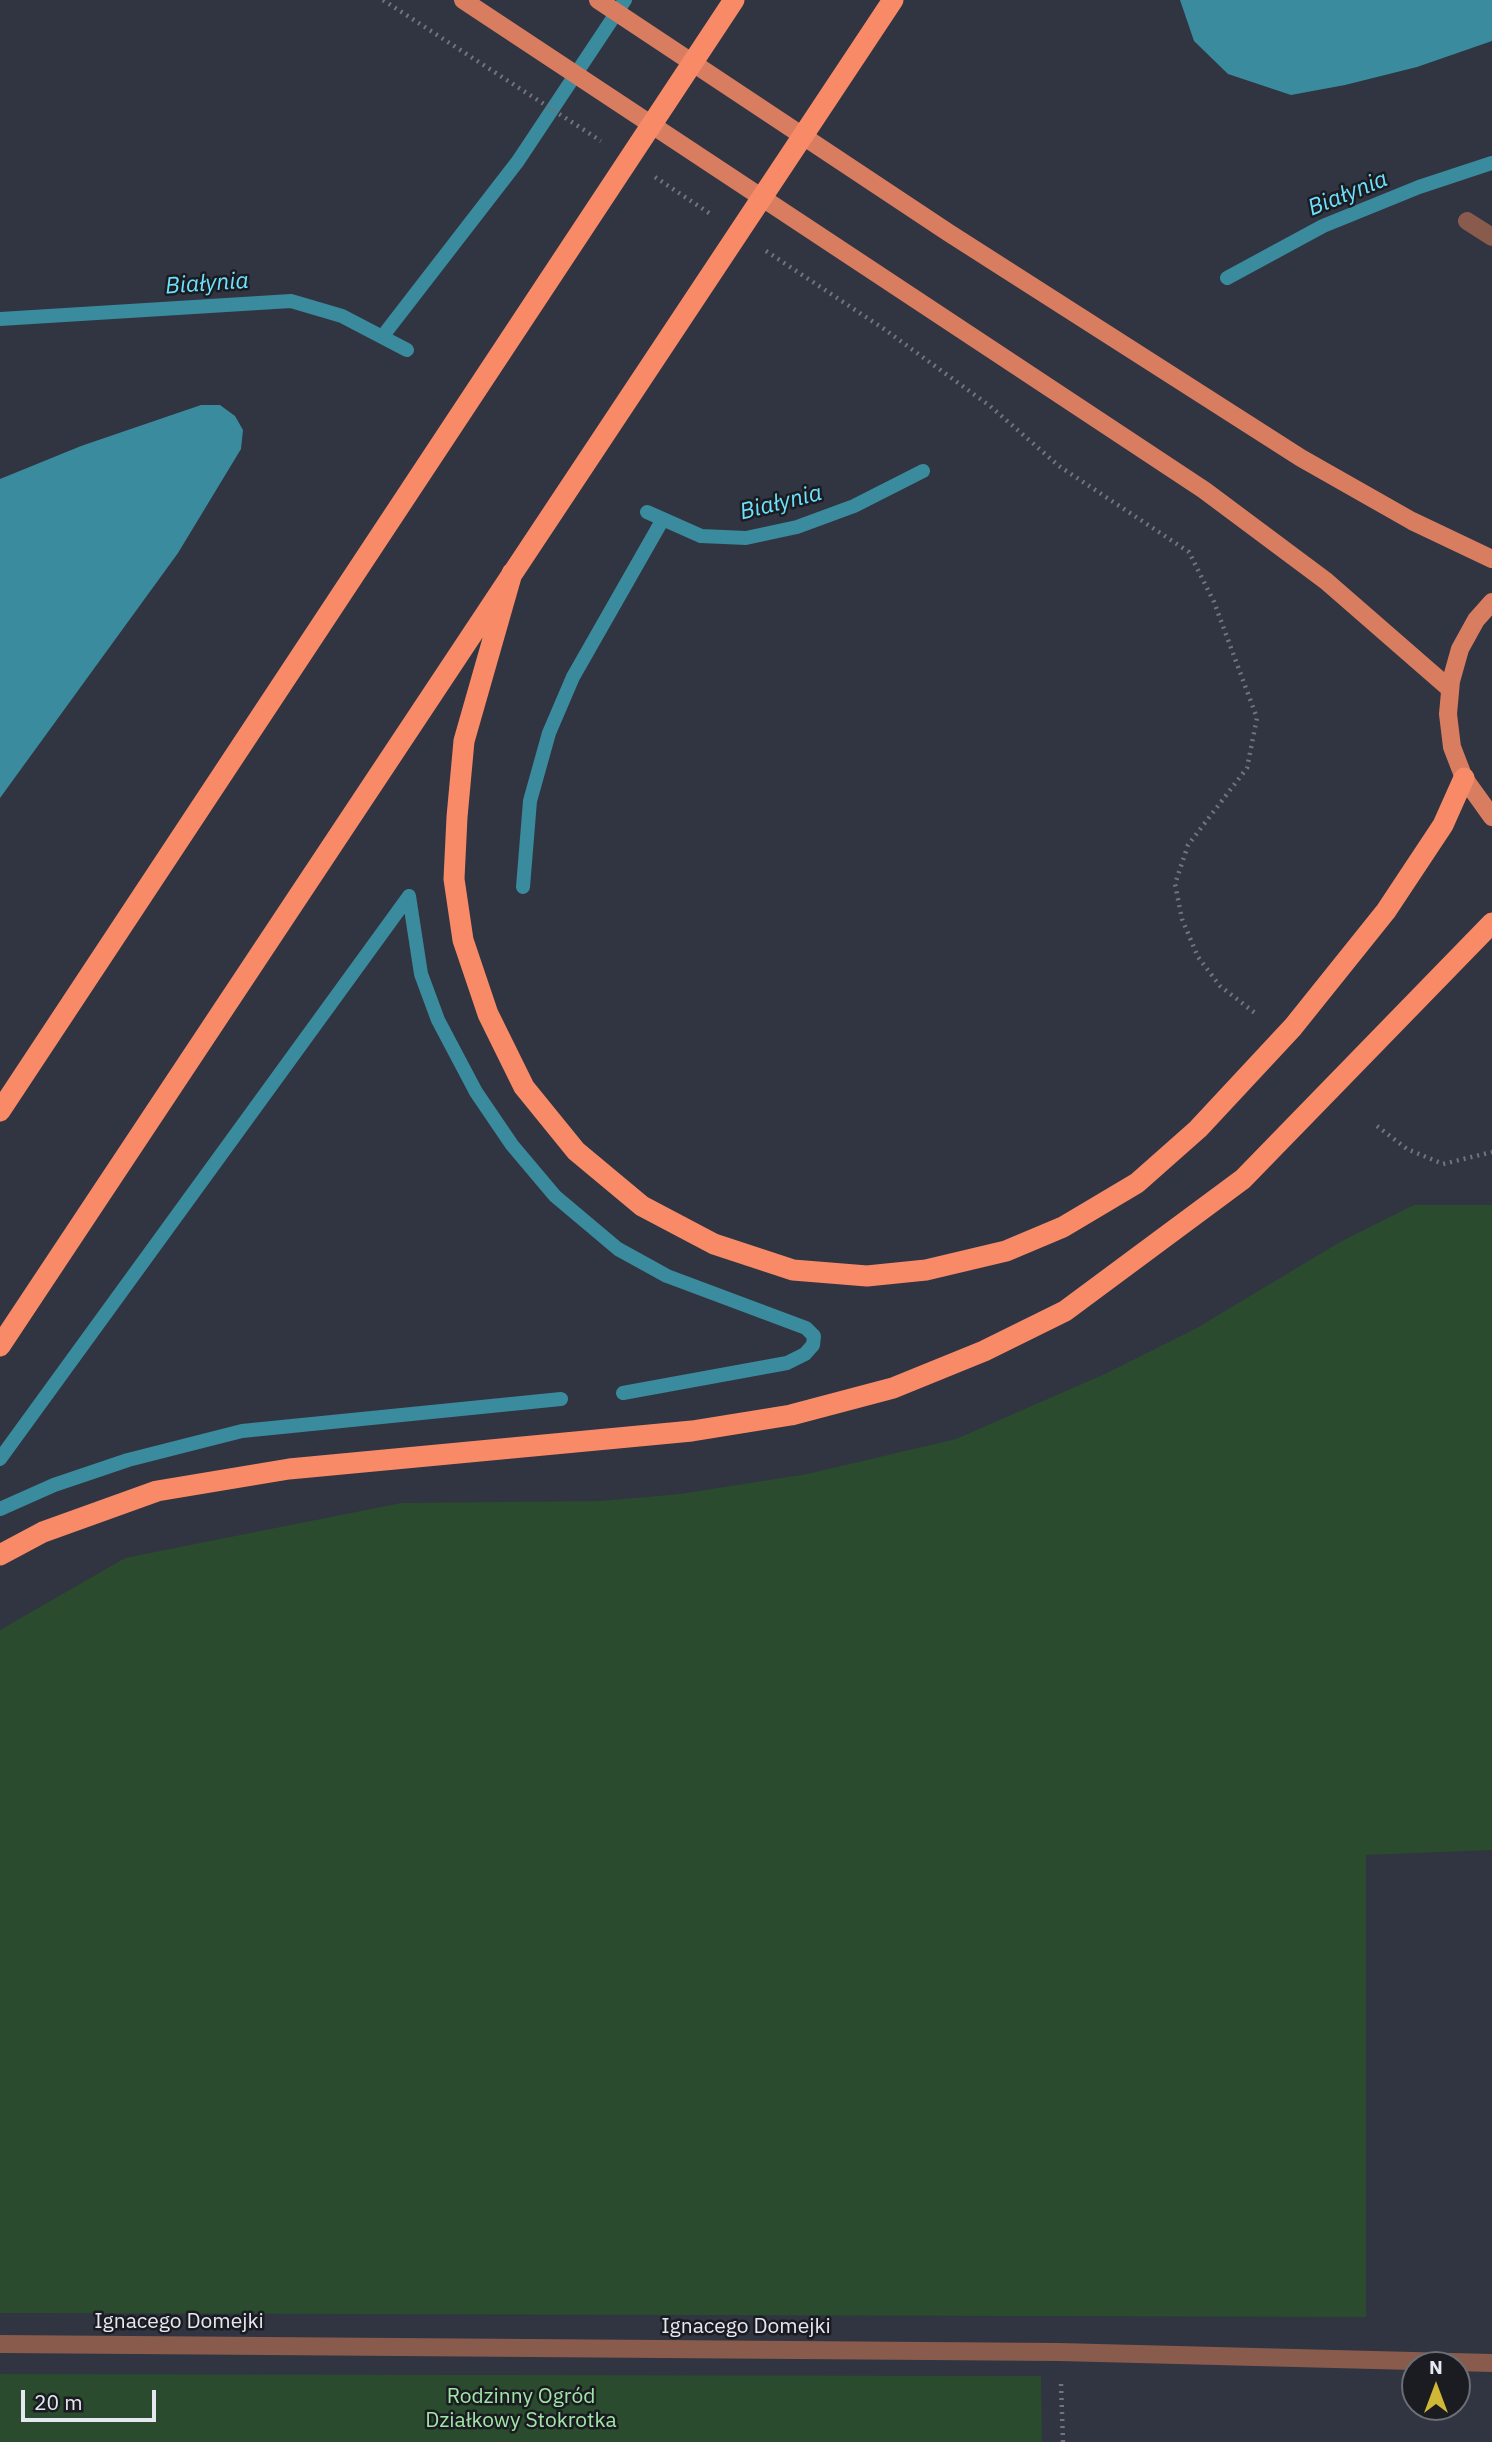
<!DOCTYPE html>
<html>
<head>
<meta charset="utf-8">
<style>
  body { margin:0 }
  #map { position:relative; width:1492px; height:2442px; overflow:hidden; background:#313441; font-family:"IBM Plex Sans",sans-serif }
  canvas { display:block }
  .north { position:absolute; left:1401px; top:2351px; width:70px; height:70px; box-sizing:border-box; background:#1b1c22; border:2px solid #6c6e75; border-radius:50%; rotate:0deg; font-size:19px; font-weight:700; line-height:28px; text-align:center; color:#e5e8f1 }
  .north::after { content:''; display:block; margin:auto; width:24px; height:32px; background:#d1b736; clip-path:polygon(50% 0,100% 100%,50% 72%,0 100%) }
  .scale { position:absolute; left:21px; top:2390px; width:135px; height:32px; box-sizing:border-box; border:4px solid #e5e8f1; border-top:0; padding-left:9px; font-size:21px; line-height:24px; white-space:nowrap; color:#e5e8f1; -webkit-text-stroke:5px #1b1c22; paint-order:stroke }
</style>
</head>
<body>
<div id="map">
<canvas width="1492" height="2442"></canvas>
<div class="north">N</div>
<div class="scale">20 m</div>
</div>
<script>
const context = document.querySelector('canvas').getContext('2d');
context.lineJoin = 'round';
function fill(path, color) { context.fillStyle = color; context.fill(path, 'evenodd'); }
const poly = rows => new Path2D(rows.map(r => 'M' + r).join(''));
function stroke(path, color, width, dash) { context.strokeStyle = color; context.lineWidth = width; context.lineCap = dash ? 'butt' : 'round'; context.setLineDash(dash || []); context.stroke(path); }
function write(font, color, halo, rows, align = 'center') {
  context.font = font + ' "IBM Plex Sans",sans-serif'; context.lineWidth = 5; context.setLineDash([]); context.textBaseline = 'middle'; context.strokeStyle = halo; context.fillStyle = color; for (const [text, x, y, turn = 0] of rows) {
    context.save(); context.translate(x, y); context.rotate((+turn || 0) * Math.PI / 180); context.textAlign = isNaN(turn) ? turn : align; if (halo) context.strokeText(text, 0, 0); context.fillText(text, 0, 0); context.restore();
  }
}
const green = poly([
  [1414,1205,1492,1205,1492,1850,1366,1855,1366,2317,0,2313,0,1630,125,1558,225,1538,401,1503,600,1501,680,1494,807,1474,956,1439,1107,1373,1195,1329,1340,1242],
  [0,2374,1041,2376,1042,2442,0,2442]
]);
const water = poly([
  [1180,0,1492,0,1492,41,1417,67,1345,85,1291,95,1228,74,1194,41],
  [201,405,220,405,235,416,243,430,241,449,178,553,0,798,0,479,81,446]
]);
const stream = poly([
  [1227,278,1323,226,1419,187,1492,163],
  [0,319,291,301,342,316,407,350],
  [382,337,518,161,625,0],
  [647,512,701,536,746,538,797,527,854,506,923,471],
  [523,887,530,801,549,733,573,677,663,519],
  [409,896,421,974,438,1020,476,1092,512,1145,555,1196,618,1249,667,1276,806,1328,814,1336,813,1345,805,1354,787,1363,623,1393],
  [0,1459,409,896],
  [0,1509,54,1485,128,1460,242,1431,561,1399]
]);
const path = poly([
  [383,0,601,141],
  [655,177,712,215],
  [766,251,884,329,990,406,1059,466,1189,552,1214,602,1257,718,1247,768,1188,845,1175,884,1182,919,1198,957,1220,986,1255,1013],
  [1377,1126,1407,1149,1443,1164,1492,1152],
  [1061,2384,1063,2442]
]);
const minor = poly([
  [1467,221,1492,237],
  [0,2344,1059,2352,1492,2363]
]);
const major = poly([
  [463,0,1204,490,1326,581,1450,689],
  [598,0,949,233,1301,458,1412,521,1492,559],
  [1492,602,1476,620,1460,649,1451,681,1448,714,1452,747,1464,778,1492,817]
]);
const highway = poly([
  [512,573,464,741,457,817,454,879,463,940,488,1014,524,1087,576,1151,642,1206,714,1244,793,1270,867,1276,926,1270,1006,1251,1063,1227,1137,1183,1198,1129,1293,1027,1386,911,1443,825,1464,778],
  [0,1111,734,0],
  [0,1346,893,0],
  [0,1555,43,1532,157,1491,289,1469,692,1431,791,1415,893,1388,984,1351,1065,1311,1243,1179,1492,923]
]);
const streetNames = [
  ["Ignacego Domejki",179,2322],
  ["Ignacego Domejki",746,2327]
];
const parkNames = [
  ["Rodzinny Ogród",521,2397],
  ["Działkowy Stokrotka",521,2421]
];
const waterNames = [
  ["Białynia",1348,194,-22],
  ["Białynia",207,284,-4],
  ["Białynia",781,503,-14]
];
fill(green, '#2a4b2d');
fill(water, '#3a8b9d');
stroke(stream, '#3a8b9d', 14);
stroke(path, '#71747f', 4.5, [2, 5]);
stroke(minor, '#885b4d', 18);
stroke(major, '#d97d61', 18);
stroke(highway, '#f88a68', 21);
write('21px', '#e5e8f1', '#1b1c22', streetNames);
write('21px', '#9fe5a4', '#1b1c22', parkNames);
write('italic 23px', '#6ce3fe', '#1b1c22', waterNames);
</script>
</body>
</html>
